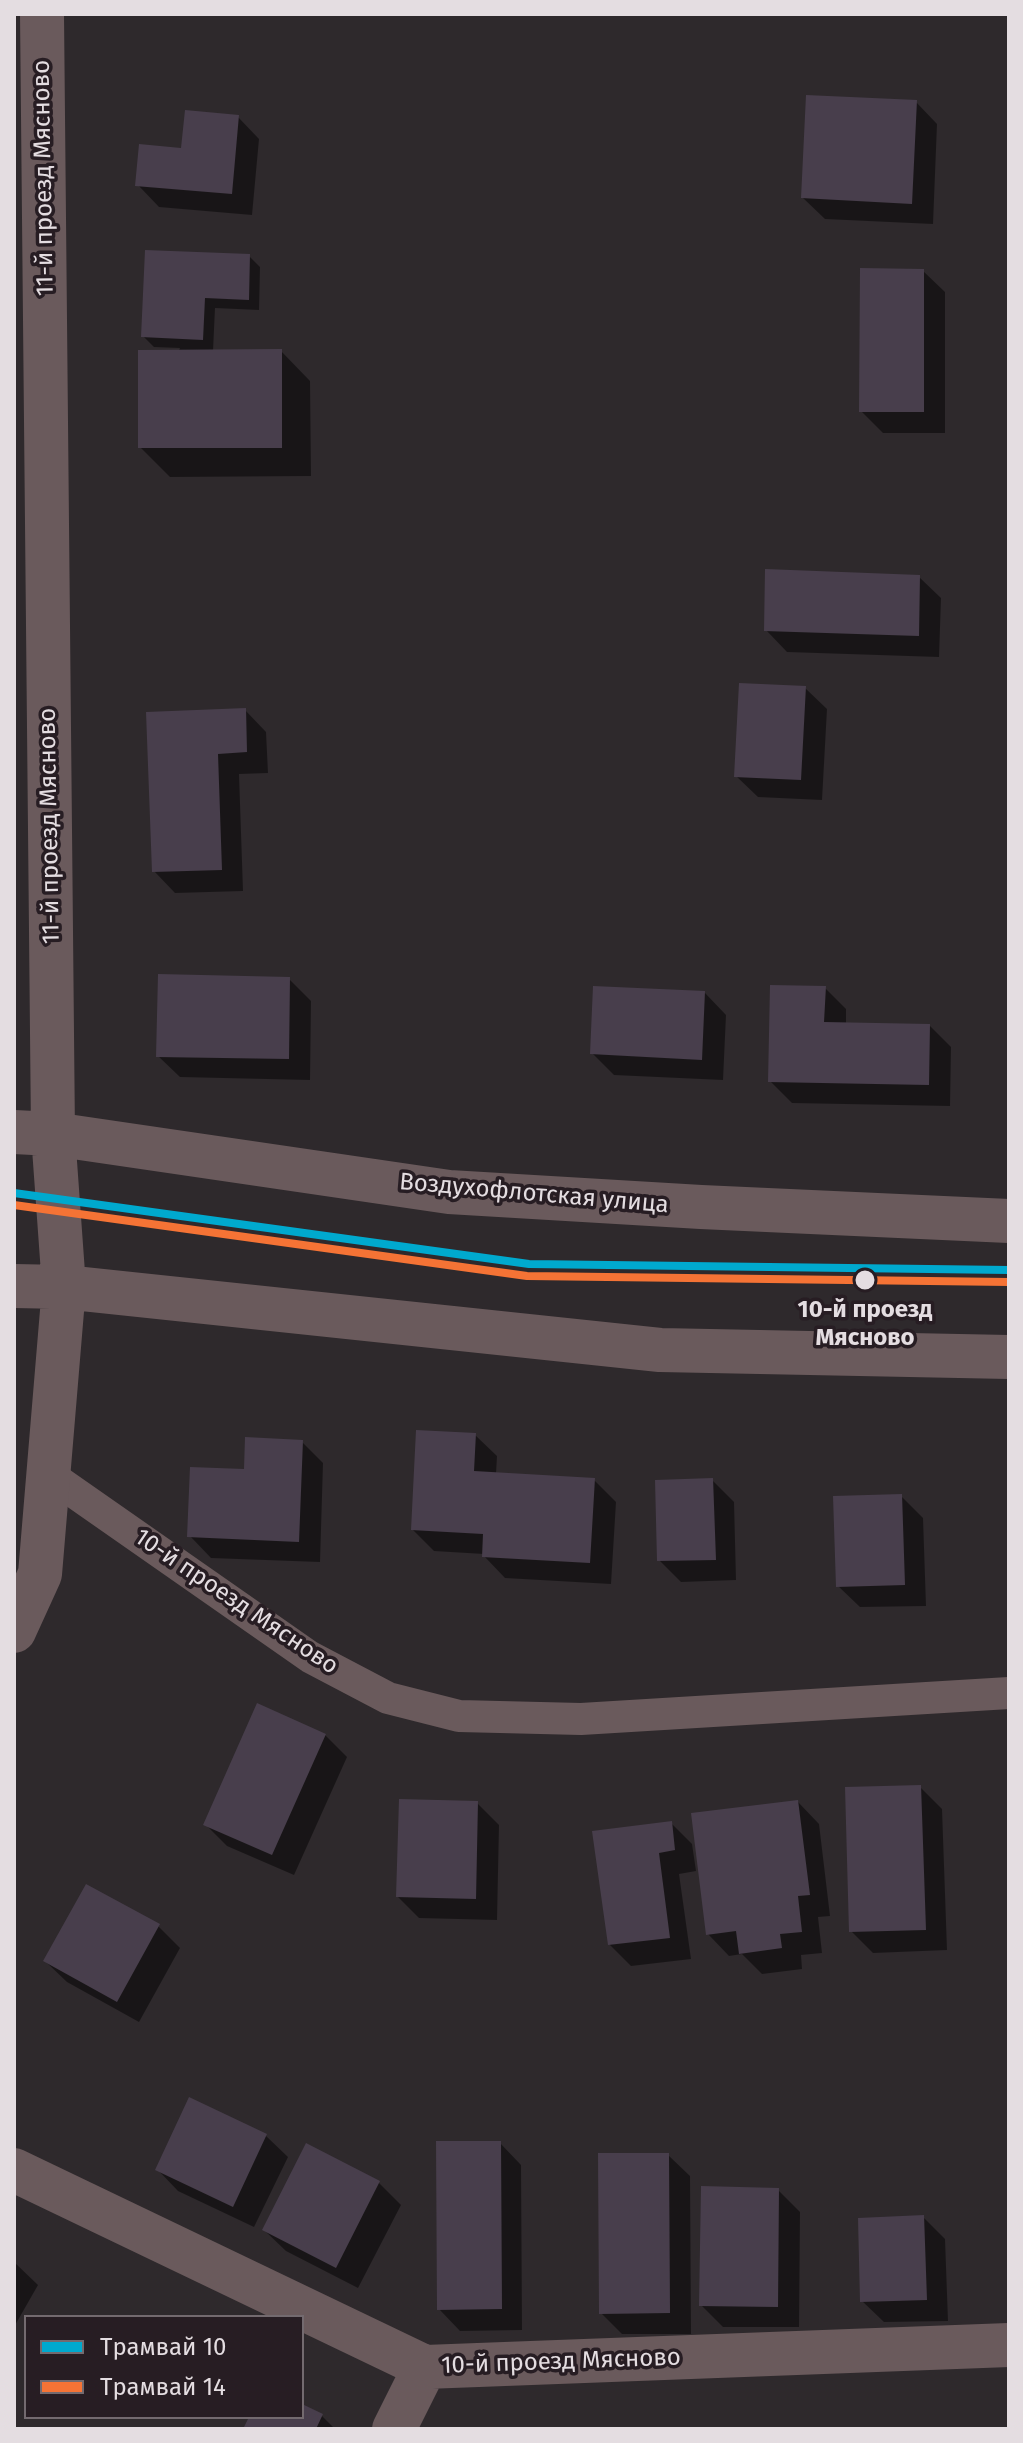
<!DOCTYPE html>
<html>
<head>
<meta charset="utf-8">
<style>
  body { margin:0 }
  #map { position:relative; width:1023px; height:2443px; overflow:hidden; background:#2e292c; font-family:"Fira Sans",sans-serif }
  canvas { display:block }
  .frame { position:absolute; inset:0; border:16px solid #e4dde1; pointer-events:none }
  .legend { position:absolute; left:24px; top:2315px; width:280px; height:104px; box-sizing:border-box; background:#271d23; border:2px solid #736a6f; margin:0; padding:10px 14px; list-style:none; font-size:24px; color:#e4dde1 }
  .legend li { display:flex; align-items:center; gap:16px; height:40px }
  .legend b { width:40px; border:2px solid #736a6f }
</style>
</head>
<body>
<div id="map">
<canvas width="1023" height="2443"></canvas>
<div class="frame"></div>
<ul class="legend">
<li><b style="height:10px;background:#00a9ce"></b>Трамвай 10</li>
<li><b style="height:10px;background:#f57335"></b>Трамвай 14</li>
</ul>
</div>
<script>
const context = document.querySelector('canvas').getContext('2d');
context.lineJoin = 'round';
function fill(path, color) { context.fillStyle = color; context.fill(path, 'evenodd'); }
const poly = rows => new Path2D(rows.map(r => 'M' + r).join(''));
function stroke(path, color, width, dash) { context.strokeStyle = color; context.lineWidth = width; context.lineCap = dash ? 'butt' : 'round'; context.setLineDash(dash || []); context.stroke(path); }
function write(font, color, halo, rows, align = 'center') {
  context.font = font + ' "Fira Sans",sans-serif'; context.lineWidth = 7; context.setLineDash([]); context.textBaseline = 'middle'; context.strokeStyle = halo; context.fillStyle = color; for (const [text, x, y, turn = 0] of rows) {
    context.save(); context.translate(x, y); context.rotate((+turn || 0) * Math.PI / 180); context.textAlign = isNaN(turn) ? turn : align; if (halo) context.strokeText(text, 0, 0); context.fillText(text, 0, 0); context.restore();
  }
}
const shadow = poly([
  [878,14,914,14,914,16],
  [916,102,937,124,933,224,825,219,803,198],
  [238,117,259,139,252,215,159,207,138,185,183,151],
  [249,256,260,267,259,310,215,308,213,351,281,351,310,381,311,476,170,477,140,447,180,348,154,347,143,336],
  [923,271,945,292,945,433,883,433,861,411],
  [919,577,941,598,939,657,787,652,766,630],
  [805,688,827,709,822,800,758,797,736,776],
  [245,710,266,732,268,773,239,774,243,891,175,893,154,871,148,714],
  [289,979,311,1001,310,1080,180,1077,158,1056],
  [825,988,846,1009,846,1024,930,1026,951,1047,950,1106,792,1103,770,1081],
  [705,993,726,1015,723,1080,614,1075,592,1053],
  [475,1435,497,1456,496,1474,594,1480,616,1502,611,1584,505,1578,484,1556,484,1554,434,1551,413,1530],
  [302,1442,323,1463,320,1562,211,1558,190,1536],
  [712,1480,734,1502,736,1580,681,1582,659,1560],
  [901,1496,923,1518,926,1606,860,1607,838,1586],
  [325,1735,347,1757,294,1875,227,1846,205,1824],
  [920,1787,942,1809,947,1950,873,1953,851,1931],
  [798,1802,819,1824,830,1916,818,1917,822,1953,801,1955,802,1969,762,1974,742,1954,729,1956,708,1934],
  [477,1803,499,1825,497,1920,419,1918,398,1897],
  [671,1823,692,1844,696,1871,679,1874,691,1959,631,1966,610,1945],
  [158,1926,180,1948,139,2022,67,1982,45,1961],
  [190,2099,266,2136,288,2157,254,2227,178,2191,157,2169],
  [500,2143,521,2165,522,2330,460,2331,439,2309],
  [307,2145,379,2183,401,2205,358,2288,286,2251,264,2230],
  [668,2155,690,2176,691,2334,622,2334,601,2313],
  [778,2190,800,2212,799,2327,723,2327,701,2305],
  [923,2217,945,2239,948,2321,884,2322,862,2301],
  [14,2262,38,2285,14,2327],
  [302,2406,322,2416,335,2429,245,2429,251,2417,302,2417]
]);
const building = poly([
  [806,95,917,100,912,204,801,198],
  [185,110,239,115,232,194,135,186,139,144,181,148],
  [145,250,250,254,249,300,205,298,203,340,141,337],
  [860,268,924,269,924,412,859,412],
  [282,349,282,448,138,448,138,350],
  [765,569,920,575,919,636,764,631],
  [739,683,806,686,801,780,734,777],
  [246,708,247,752,218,754,222,870,152,872,146,712],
  [158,974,290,977,289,1059,156,1057],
  [770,985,826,986,824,1022,930,1024,929,1085,768,1082],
  [593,986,705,991,702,1060,590,1054],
  [416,1430,476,1433,474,1471,595,1478,590,1563,482,1557,483,1534,411,1530],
  [245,1437,303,1440,299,1542,187,1537,190,1467,244,1469],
  [713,1478,716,1560,657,1561,655,1480],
  [902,1494,905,1585,836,1587,833,1496],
  [257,1703,326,1734,272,1855,203,1825],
  [921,1785,926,1930,849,1932,845,1787],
  [399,1799,478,1801,476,1899,396,1897],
  [798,1800,810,1895,798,1896,802,1932,780,1934,782,1948,739,1954,736,1931,706,1935,691,1813],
  [672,1821,675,1850,659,1853,670,1938,608,1945,592,1831],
  [86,1884,160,1924,117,2002,43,1961],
  [189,2097,267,2134,233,2207,155,2170],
  [436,2141,501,2141,502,2309,437,2310],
  [306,2143,380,2181,336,2268,262,2230],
  [598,2153,669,2153,670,2313,599,2314],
  [701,2186,779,2188,778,2307,699,2306],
  [924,2215,927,2300,860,2302,858,2218],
  [302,2404,323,2414,316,2429,243,2429,249,2417,302,2417]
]);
const service = poly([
  [48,1474,310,1657,388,1698,459,1716,581,1719,1009,1693]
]);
const minor = poly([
  [14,1132,53,1134,449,1192,701,1207,1009,1221],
  [14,1286,64,1287,660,1350,1009,1357],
  [14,1631,40,1574,64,1287,53,1134,42,14],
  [14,2170,425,2367,1009,2345],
  [394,2429,425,2367]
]);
const tram1 = poly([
  [14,1193,529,1264,1009,1270]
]);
const tram2 = poly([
  [14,1205,527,1276,1009,1282]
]);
const markers = [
  [865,1280,11,"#e4dde1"]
];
const streetNames = [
  ["11-й проезд Мясново",44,178,-91],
  ["11-й проезд Мясново",50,826,-91],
  ["Воздухофлотская улица",534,1194,5],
  ["10-й проезд Мясново",236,1602,34],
  ["10-й проезд Мясново",561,2362,-2]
];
const stopNames = [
  ["10-й проезд",865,1310],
  ["Мясново",865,1338]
];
fill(shadow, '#0007');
fill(building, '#483e4c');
stroke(service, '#6a5a5c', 32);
stroke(minor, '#6a5a5c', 44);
stroke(tram1, '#00a9ce', 8);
stroke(tram2, '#f57335', 8);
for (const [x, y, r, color] of markers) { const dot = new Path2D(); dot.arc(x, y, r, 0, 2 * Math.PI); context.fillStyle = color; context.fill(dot); stroke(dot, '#271d23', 3); }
write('24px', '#e4dde1', '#271d23', streetNames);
write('bold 24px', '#e4dde1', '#271d23', stopNames);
</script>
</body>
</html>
